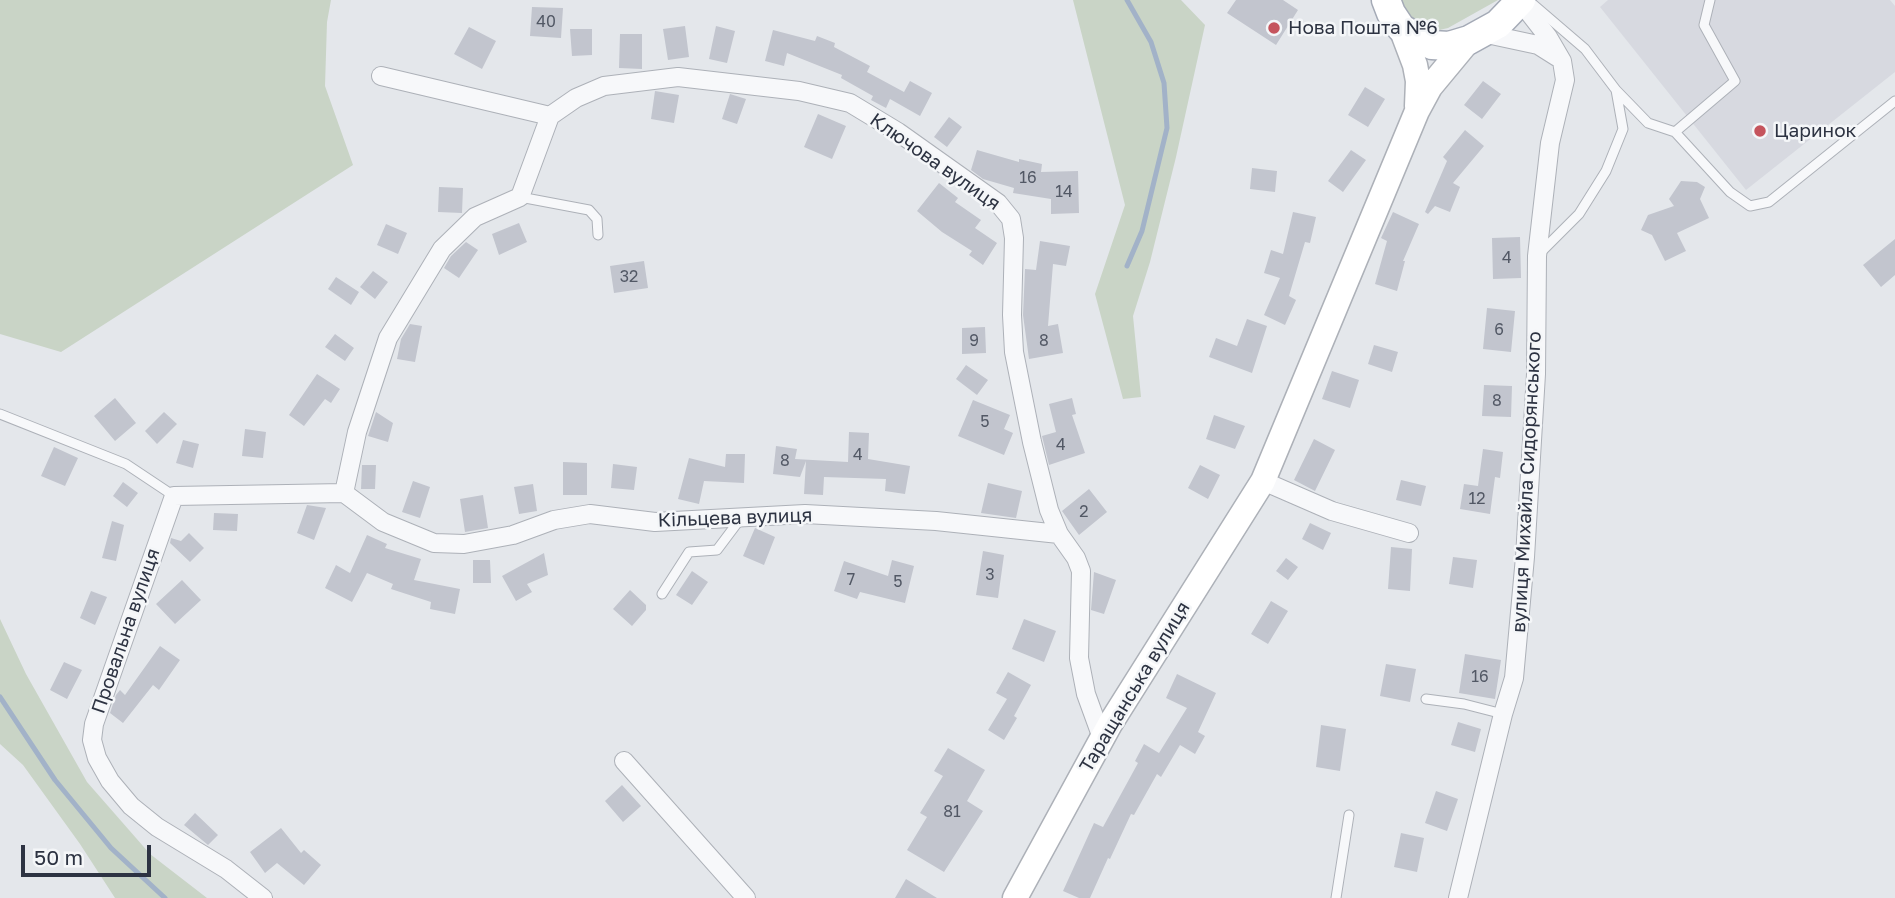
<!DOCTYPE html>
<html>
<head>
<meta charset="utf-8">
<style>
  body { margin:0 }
  #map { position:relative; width:1895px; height:898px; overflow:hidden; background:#e4e7eb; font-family:"Golos Text",sans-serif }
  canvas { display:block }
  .scale { position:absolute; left:21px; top:845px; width:130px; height:32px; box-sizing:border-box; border:4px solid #2d3342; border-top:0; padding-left:9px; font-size:21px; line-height:24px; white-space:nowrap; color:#2d3342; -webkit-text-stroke:5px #f4f6f8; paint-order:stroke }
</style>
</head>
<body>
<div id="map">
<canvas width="1895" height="898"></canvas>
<div class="scale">50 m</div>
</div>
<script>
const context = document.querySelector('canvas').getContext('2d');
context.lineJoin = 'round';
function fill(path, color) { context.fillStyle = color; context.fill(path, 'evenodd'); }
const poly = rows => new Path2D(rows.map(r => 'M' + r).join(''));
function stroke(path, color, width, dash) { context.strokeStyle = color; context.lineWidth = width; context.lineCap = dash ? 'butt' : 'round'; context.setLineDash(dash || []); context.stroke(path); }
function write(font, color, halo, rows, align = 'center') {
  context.font = font + ' "Golos Text",sans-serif'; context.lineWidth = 5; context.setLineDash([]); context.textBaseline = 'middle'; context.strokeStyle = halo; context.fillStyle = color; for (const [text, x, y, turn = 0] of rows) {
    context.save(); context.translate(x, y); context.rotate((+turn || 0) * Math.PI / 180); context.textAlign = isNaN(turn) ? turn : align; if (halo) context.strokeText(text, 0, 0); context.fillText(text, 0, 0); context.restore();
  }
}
const built = poly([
  [1608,0,1890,0,1895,6,1895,72,1746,190,1600,7]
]);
const green = poly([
  [0,0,331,0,327,22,325,86,353,165,61,352,0,334],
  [1073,0,1181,0,1205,25,1176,157,1150,262,1133,316,1141,397,1123,399,1095,294,1125,205],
  [1395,0,1498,0,1448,28,1435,31,1423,30,1410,20],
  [0,619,26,674,87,782,150,854,207,898,115,898,80,844,23,765,0,744]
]);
const stream = poly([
  [1127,0,1151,42,1164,83,1167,128,1142,231,1127,266],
  [0,697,55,780,111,848,165,898]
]);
const building = poly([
  [1236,0,1283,0,1298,10,1276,45,1227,13],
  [532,7,563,8,561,38,530,36],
  [685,26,689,57,668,60,663,29],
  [716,26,735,31,727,63,709,59],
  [469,27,496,41,482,69,454,54],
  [570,29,592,29,592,55,572,56],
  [773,30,815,41,817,36,835,43,834,47,870,66,867,72,904,92,910,81,932,93,920,116,890,99,886,108,871,100,873,96,841,78,842,75,787,53,784,66,765,61],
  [620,34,642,34,642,69,619,68],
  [1483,81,1501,94,1482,119,1464,105],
  [1365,87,1385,99,1368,127,1348,115],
  [655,91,679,95,674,123,651,119],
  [730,94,746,99,737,124,722,119],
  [818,114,846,126,832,159,804,147],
  [949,117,962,127,947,147,934,137],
  [1465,130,1484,146,1453,183,1460,187,1450,212,1435,206,1428,214,1425,212,1447,161,1443,157],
  [977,150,1019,162,1019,159,1042,164,1041,172,1078,171,1079,213,1051,214,1051,199,1013,193,1014,188,983,179,971,170],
  [1351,150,1366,160,1343,192,1328,181],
  [1252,168,1277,171,1275,192,1250,189],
  [1681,181,1697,182,1705,187,1700,199,1709,218,1677,233,1686,251,1665,261,1652,235,1641,230,1648,215,1674,206,1669,199],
  [939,183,958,198,955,202,981,220,975,228,997,243,983,265,969,255,972,251,942,232,917,211],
  [439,187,463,188,462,213,438,212],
  [1293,212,1316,217,1310,243,1305,242,1289,296,1296,300,1285,325,1264,315,1280,278,1264,273,1271,250,1283,254],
  [1393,212,1419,224,1403,261,1405,261,1397,291,1375,284,1387,241,1381,238],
  [519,223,527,242,499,255,492,234],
  [386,224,407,233,398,254,377,245],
  [1520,237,1521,278,1493,279,1492,238],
  [1895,239,1895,275,1881,287,1863,265],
  [1040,241,1070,246,1066,266,1053,264,1048,326,1058,324,1063,353,1029,359,1023,315,1025,269,1036,270],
  [466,242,478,250,459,278,444,268,451,256],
  [644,261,648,288,614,293,610,266],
  [373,271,388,282,375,299,360,287],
  [336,277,359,292,351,305,328,289],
  [1487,308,1515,311,1511,352,1483,349],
  [1247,319,1267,326,1252,373,1209,357,1216,338,1237,346],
  [410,324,422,326,415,362,397,359,401,339],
  [985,327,986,353,962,354,962,328],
  [335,334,354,348,345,361,325,347],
  [1374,345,1398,352,1392,372,1368,364],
  [966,365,988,380,977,395,956,379],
  [1332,371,1359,380,1350,408,1322,399],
  [317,374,340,389,331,403,325,399,304,426,289,415],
  [1484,385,1512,386,1511,417,1482,416],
  [115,398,136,423,115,441,94,416],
  [1072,398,1076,414,1072,415,1085,453,1049,465,1042,436,1056,432,1049,404],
  [973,400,1010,415,1004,429,1013,433,1004,455,958,436],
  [164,412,177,424,157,444,145,431],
  [376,412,393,423,388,442,368,436],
  [1214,415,1245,426,1235,449,1206,439],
  [245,429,266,432,263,458,242,456],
  [849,432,869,433,868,459,910,466,905,494,885,491,886,479,824,477,823,495,804,494,806,461,800,477,773,474,776,446,797,449,795,459,848,462],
  [1314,439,1335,450,1315,491,1294,480],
  [183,440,199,444,193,468,176,463],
  [54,447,78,458,65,486,41,476],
  [1483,449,1503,452,1500,478,1495,477,1490,514,1460,509,1464,484,1478,486],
  [726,454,745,454,744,483,704,481,699,504,678,499,689,458,725,467],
  [563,462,587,463,587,495,563,495],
  [613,464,637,467,634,490,611,488],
  [362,465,376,465,375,489,361,489],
  [1200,465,1220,475,1208,499,1188,488],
  [1401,480,1426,486,1421,506,1396,500],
  [413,481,430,487,420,518,402,512],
  [123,482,138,493,127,507,113,496],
  [988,483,1022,491,1016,518,981,513],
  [533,484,537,511,519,514,514,487],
  [1089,489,1107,512,1079,535,1062,511],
  [483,495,488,528,465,532,460,499],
  [307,505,326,508,314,540,297,533],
  [214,513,238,514,237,531,213,530],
  [112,521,124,525,116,561,102,558],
  [1310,523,1331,533,1323,550,1302,539],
  [755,528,775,537,764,565,743,556],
  [189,533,204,548,190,562,170,543,171,538,181,541],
  [367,535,387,544,385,548,421,559,414,580,460,589,455,614,430,609,431,602,391,589,393,584,367,573,352,602,325,588,336,565,350,573],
  [1391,547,1412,549,1410,591,1388,589],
  [983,551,1004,555,998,598,976,595],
  [544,553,548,575,527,584,532,592,516,601,502,576],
  [1453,557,1477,560,1473,588,1449,584],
  [1286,558,1298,567,1288,580,1276,571],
  [473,560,490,560,491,583,473,583],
  [892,560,914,566,905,603,860,592,857,599,834,591,844,561,888,576],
  [692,571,708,582,692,605,676,595],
  [1094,572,1116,580,1104,614,1091,610],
  [182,580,201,600,175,624,156,604],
  [630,590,646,605,646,610,632,626,613,609],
  [91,591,107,597,95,625,80,618],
  [1271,601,1288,611,1268,644,1251,634],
  [1024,619,1056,631,1044,662,1012,649],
  [160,646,180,660,159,690,153,685,123,723,110,713,116,695,120,690,125,695],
  [1465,654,1501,660,1495,699,1459,693],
  [64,662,82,670,67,699,50,690],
  [1386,664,1416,669,1410,702,1380,696],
  [1008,672,1031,685,1014,716,1017,718,1004,740,988,730,1007,699,996,693],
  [1177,674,1216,693,1198,732,1205,736,1195,754,1180,745,1161,777,1157,774,1134,815,1131,814,1110,859,1108,858,1090,898,1079,898,1063,891,1094,823,1103,827,1138,763,1135,761,1144,744,1159,753,1187,708,1166,698],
  [1458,722,1481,729,1475,752,1451,745],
  [1321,725,1346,729,1340,771,1316,767],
  [948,748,985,770,967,801,983,811,944,872,907,850,927,817,920,813,943,776,934,771],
  [622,785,641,806,623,822,605,801],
  [1436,791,1458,799,1447,831,1425,823],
  [195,813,218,835,208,845,184,825],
  [281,828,301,853,304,850,321,865,304,885,277,863,265,873,250,852],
  [1401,833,1424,838,1417,872,1394,867],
  [906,879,937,898,895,898]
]);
const service = poly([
  [1528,0,1585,49,1616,90,1623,129,1606,171,1579,214,1541,252],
  [1616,90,1648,123,1675,132,1730,192,1750,206,1769,202,1895,101],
  [1675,132,1735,81,1704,25,1710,0],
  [520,197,589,210,597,219,598,235],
  [0,414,126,464,174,496],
  [662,594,689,552,717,550,741,518],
  [1426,699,1464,704,1503,714],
  [1336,898,1349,815]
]);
const minor = poly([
  [1482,33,1538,45,1557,57],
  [381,76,550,116,576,98,604,86,678,77,799,91,850,103,898,132,998,203,1011,219,1014,238,1012,315,1014,352,1032,442,1049,510,1059,534,1076,558,1081,571,1079,658,1086,694,1102,738],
  [550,116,520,197,475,217,442,249,388,338,357,432,344,493,383,522,434,543,464,544,513,535,554,520,590,514,655,522,805,514,936,521,1059,534],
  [1263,481,1332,511,1409,533],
  [624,761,746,898],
  [263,898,226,869,157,827,131,806,110,781,97,758,92,740,94,724,174,496,344,493],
  [1458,898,1503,714,1514,678,1525,557,1536,374,1537,256,1550,143,1565,80,1562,61,1548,37,1520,1]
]);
const secondary = poly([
  [1401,28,1415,65,1418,81,1417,106],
  [1015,898,1110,724,1263,481,1417,111,1430,87,1469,40]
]);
const primary = poly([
  [1386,0,1391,13,1401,28,1417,38,1432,45,1449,46,1469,40,1498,24,1521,0]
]);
const markers = [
  [1274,28,7,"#c5545d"],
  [1760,131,7,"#c5545d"]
];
const numberNames = [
  ["40",546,22],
  ["16",1028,178],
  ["14",1064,192],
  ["4",1507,258],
  ["32",629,277],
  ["6",1499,330],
  ["9",974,341],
  ["8",1044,341],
  ["8",1497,401],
  ["5",985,422],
  ["4",1061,445],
  ["4",858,455],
  ["8",785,461],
  ["12",1477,499],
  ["2",1084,512],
  ["3",990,575],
  ["7",851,580],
  ["5",898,582],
  ["16",1480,677],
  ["81",952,812]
];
const poiNames = [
  ["Нова Пошта №6",1288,28],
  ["Царинок",1774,131]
];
const streetNames = [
  ["Ключова вулиця",935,162,35],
  ["вулиця Михайла Сидорянського",1527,482,-87],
  ["Кільцева вулиця",735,518,-2],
  ["Провальна вулиця",126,631,-71],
  ["Таращанська вулиця",1135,687,-59]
];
fill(built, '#d7d9e0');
fill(green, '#c9d4c6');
stroke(stream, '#a2b2c8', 5);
fill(building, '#c2c5ce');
stroke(service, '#adb1b8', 11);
stroke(minor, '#adb1b8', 20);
stroke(secondary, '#adb1b8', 27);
stroke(primary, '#a4aab6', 31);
stroke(service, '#f7f8fa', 9);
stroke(minor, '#f7f8fa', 18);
stroke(secondary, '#fff', 24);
stroke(primary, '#fff', 28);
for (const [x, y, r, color] of markers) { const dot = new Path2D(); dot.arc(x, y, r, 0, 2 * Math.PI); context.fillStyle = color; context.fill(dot); stroke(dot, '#f4f6f8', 2.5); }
write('16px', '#525865', null, numberNames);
write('19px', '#2d3342', '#f4f6f8', poiNames, 'left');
write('19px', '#2d3342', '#f4f6f8', streetNames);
</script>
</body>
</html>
